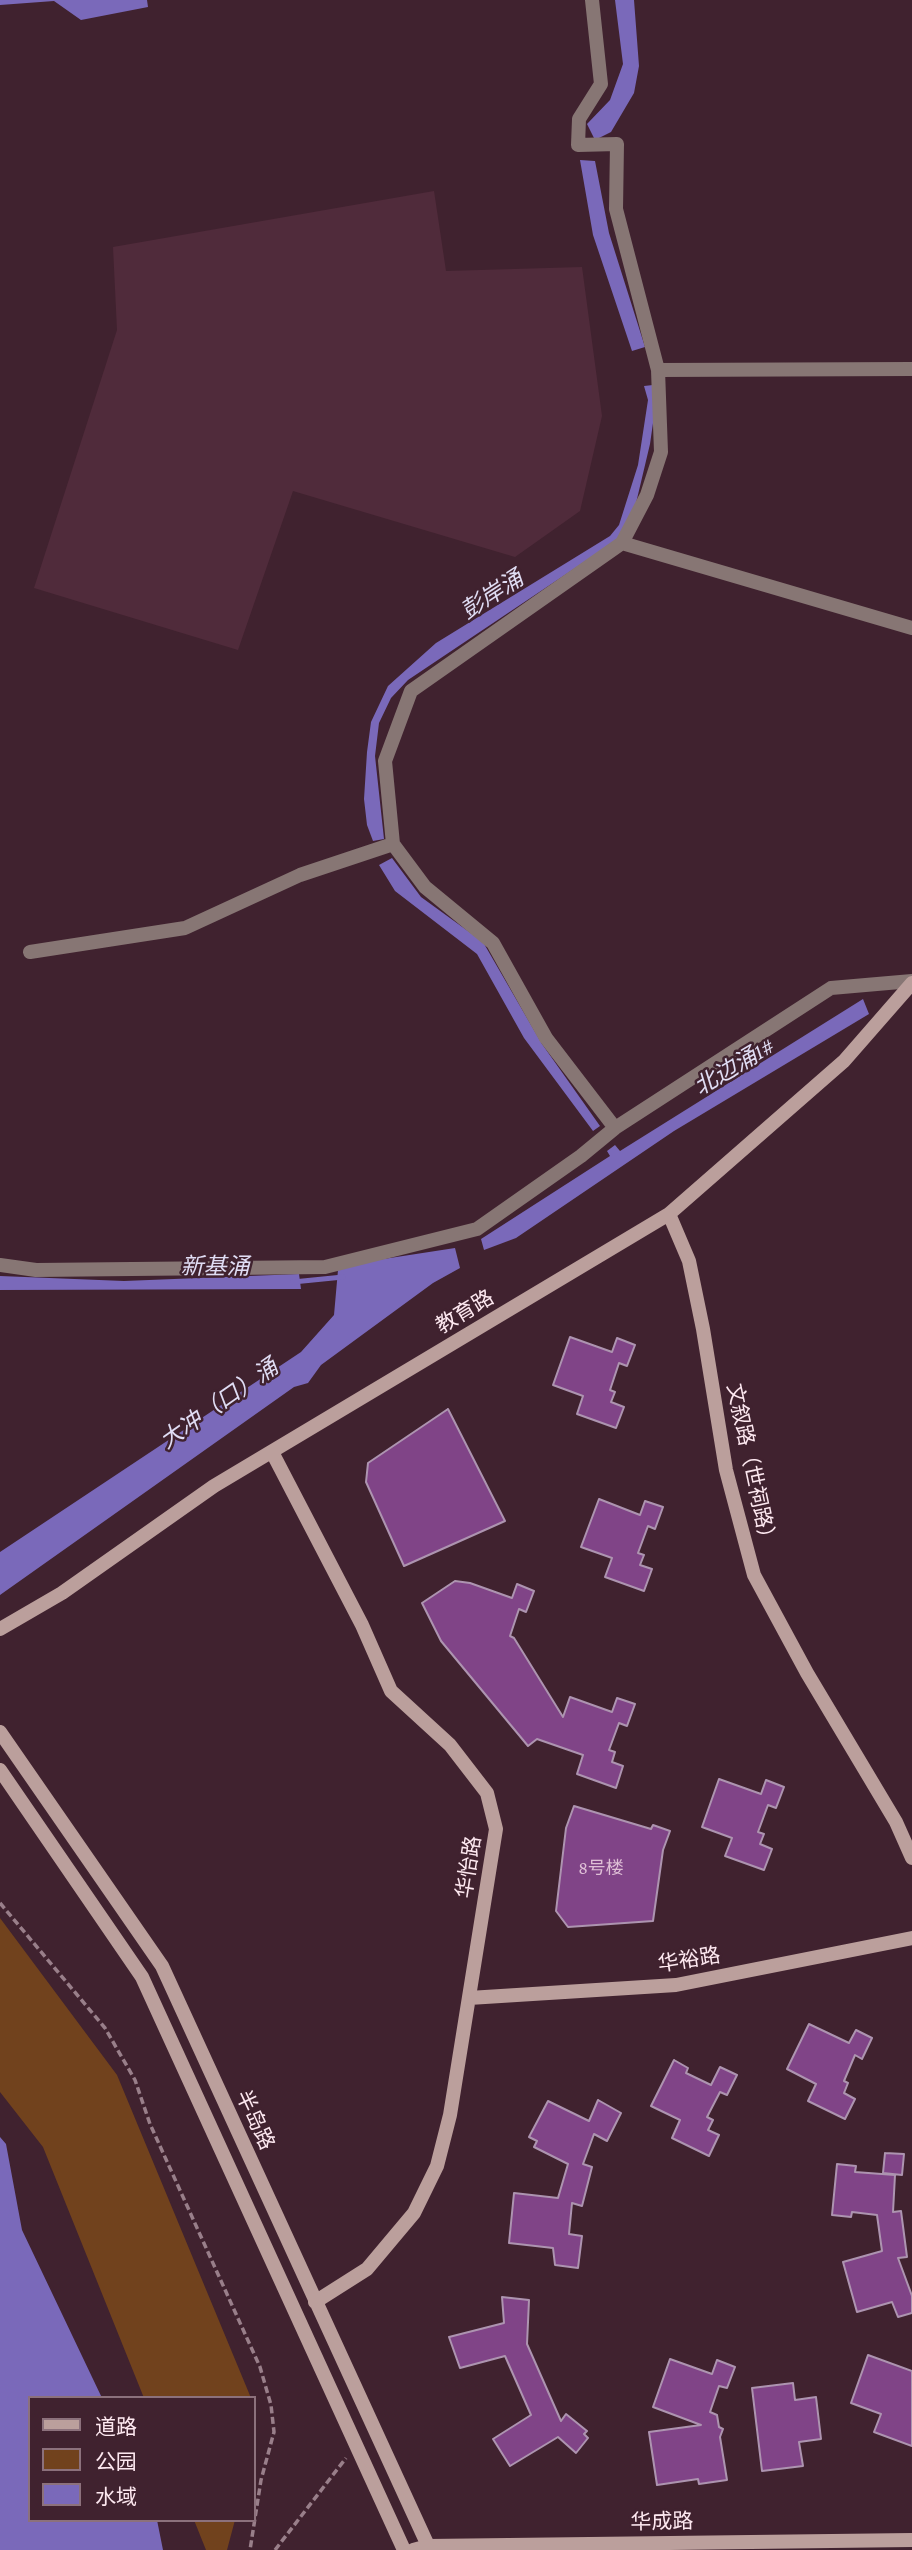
<!DOCTYPE html>
<html>
<head>
<meta charset="utf-8">
<style>
  body { margin:0 }
  #map { position:relative; width:912px; height:2550px; overflow:hidden; background:#40222f; font-family:"Crimson Pro","Noto Sans SC",serif }
  canvas { display:block }
  .legend { position:absolute; left:28px; top:2396px; width:228px; height:126px; box-sizing:border-box; background:#40222f; border:2px solid #8c717c; margin:0; padding:9px 12px; list-style:none; font-size:21px; color:#fde8f0 }
  .legend li { display:flex; align-items:center; gap:14px; height:35px }
  .legend b { width:35px; border:2px solid #8c717c }
</style>
</head>
<body>
<div id="map">
<canvas width="912" height="2550"></canvas>
<ul class="legend">
<li><b style="height:9px;background:#bb9f9c"></b>道路</li>
<li><b style="height:19px;background:#71421d"></b>公园</li>
<li><b style="height:19px;background:#7a69ba"></b>水域</li>
</ul>
</div>
<script>
const context = document.querySelector('canvas').getContext('2d');
context.lineJoin = 'round';
function fill(path, color) { context.fillStyle = color; context.fill(path, 'evenodd'); }
const poly = rows => new Path2D(rows.map(r => 'M' + r).join(''));
function stroke(path, color, width, dash) { context.strokeStyle = color; context.lineWidth = width; context.lineCap = dash ? 'butt' : 'round'; context.setLineDash(dash || []); context.stroke(path); }
function write(font, color, halo, rows, align = 'center') {
  context.font = font + ' "Crimson Pro","Noto Sans SC",serif'; context.lineWidth = 5; context.setLineDash([]); context.textBaseline = 'middle'; context.strokeStyle = halo; context.fillStyle = color; for (const [text, x, y, turn = 0] of rows) {
    context.save(); context.translate(x, y); context.rotate((+turn || 0) * Math.PI / 180); context.textAlign = isNaN(turn) ? turn : align; if (halo) context.strokeText(text, 0, 0); context.fillText(text, 0, 0); context.restore();
  }
}
const built = poly([
  [434,191,446,271,582,267,602,416,580,511,515,557,293,491,238,650,34,588,117,330,113,247]
]);
const green = poly([
  [0,1918,117,2075,251,2398,144,2398,43,2147,0,2092],
  [194,2520,235,2520,227,2550,206,2550]
]);
const water = poly([
  [0,0,147,0,148,7,81,20,54,1,0,5],
  [615,0,634,0,639,66,634,93,611,132,595,140,587,124,610,100,623,64],
  [580,160,595,161,609,233,645,347,632,351,593,235],
  [653,385,656,402,650,444,632,520,620,538,408,680,391,698,379,723,375,756,384,839,373,841,367,825,364,799,367,752,371,722,388,686,436,643,610,536,619,525,638,465,648,400,644,386],
  [392,858,421,897,483,942,542,1044,600,1126,593,1131,524,1038,477,954,395,891,379,865],
  [863,999,869,1014,674,1131,516,1238,484,1250,481,1239,610,1156,607,1151,615,1145,620,1151],
  [455,1248,460,1268,433,1283,321,1365,308,1383,294,1387,0,1595,0,1552,301,1352,334,1315,338,1270,351,1264],
  [299,1274,301,1289,0,1290,0,1276,124,1281],
  [0,2137,6,2144,22,2230,102,2398,30,2398,30,2520,157,2520,163,2550,0,2550]
]);
const stream = poly([
  [293,1282,343,1277]
]);
const building = poly([
  [570,1337,612,1352,617,1338,635,1345,627,1366,619,1363,610,1390,615,1392,611,1402,624,1407,616,1428,577,1414,583,1396,553,1385,570,1337],
  [448,1409,505,1521,404,1566,366,1482,368,1463,448,1409],
  [599,1499,640,1515,645,1501,663,1507,655,1529,648,1526,638,1553,644,1555,640,1565,652,1569,644,1591,605,1577,612,1558,581,1547,599,1499],
  [455,1581,470,1583,512,1598,517,1584,534,1591,526,1612,519,1609,510,1636,514,1638,563,1717,570,1697,612,1712,617,1698,635,1704,627,1726,619,1723,609,1750,615,1752,612,1762,623,1766,616,1788,577,1774,583,1755,537,1739,528,1746,441,1641,422,1603,455,1581],
  [719,1779,761,1794,766,1780,784,1787,776,1808,768,1805,758,1832,764,1834,760,1844,772,1849,764,1870,725,1856,732,1838,702,1827,719,1779],
  [574,1806,651,1829,653,1825,670,1831,663,1850,653,1921,568,1927,556,1911,566,1828,574,1806],
  [809,2024,849,2043,856,2030,872,2038,862,2059,855,2055,844,2081,848,2083,844,2093,855,2099,845,2119,808,2101,816,2084,787,2069,809,2024],
  [674,2060,688,2068,686,2073,711,2085,720,2067,737,2075,727,2095,720,2092,707,2117,713,2120,708,2130,719,2135,709,2156,672,2138,680,2120,651,2106,674,2060],
  [598,2100,621,2113,607,2141,594,2134,583,2164,592,2167,582,2206,572,2203,569,2234,582,2236,578,2268,555,2265,553,2248,509,2243,514,2193,558,2198,568,2164,534,2147,537,2141,529,2137,548,2101,589,2121,598,2100],
  [885,2153,904,2154,902,2175,883,2173,885,2153],
  [837,2164,856,2166,855,2172,895,2175,893,2212,901,2211,907,2257,898,2258,912,2296,912,2313,898,2317,892,2302,857,2312,843,2262,882,2251,877,2215,852,2212,851,2217,832,2215,837,2164],
  [502,2297,529,2300,527,2344,561,2421,566,2414,587,2431,584,2434,588,2438,576,2453,558,2437,510,2466,493,2439,531,2415,505,2356,460,2368,449,2337,504,2323,502,2297],
  [868,2355,912,2371,912,2446,874,2432,881,2414,851,2403,868,2355],
  [670,2359,712,2374,717,2360,735,2367,727,2388,719,2386,710,2412,717,2415,719,2427,723,2429,720,2437,727,2480,699,2484,698,2479,657,2485,649,2432,701,2425,653,2407,670,2359],
  [793,2383,795,2400,816,2397,821,2439,799,2442,803,2466,762,2471,752,2388,793,2383]
]);
const path = poly([
  [0,1903,105,2028,135,2080,150,2124,260,2367,271,2405,274,2432,261,2480,250,2550],
  [275,2550,346,2458]
]);
const street = poly([
  [592,0,601,84,579,119,578,145,617,144,616,209,658,370,661,452,647,495,622,543,411,691,385,761,393,844,425,887,493,943,546,1038,615,1128],
  [658,370,912,369],
  [622,543,912,628],
  [30,952,185,928,300,875,393,844],
  [0,1265,36,1270,325,1267,477,1229,581,1156,615,1128,831,988,912,981]
]);
const secondary = poly([
  [669,1214,689,1261,703,1329,726,1470,754,1575,807,1673,896,1822,912,1858],
  [272,1452,362,1625,391,1691,450,1745,487,1793,496,1829,450,2115,437,2166,414,2213,367,2269,315,2302],
  [0,1629,62,1593,214,1486,669,1214,844,1061,912,983],
  [0,1732,162,1966,430,2550],
  [0,1770,142,1977,404,2550],
  [469,1998,676,1985,912,1938],
  [413,2550,428,2546,912,2540]
]);
const numberNames = [
  ["8号楼",601,1868]
];
const streetNames = [
  ["教育路",465,1312,-31],
  ["文叙路（世祠路）",751,1466,78],
  ["华怡路",469,1867,-81],
  ["华裕路",689,1960,-9],
  ["半岛路",255,2120,65],
  ["华成路",662,2522,-1]
];
const waterNames = [
  ["彭岸涌",492,595,-33],
  ["北边涌1#",734,1067,-31],
  ["新基涌",215,1267],
  ["大冲（口）涌",219,1404,-35]
];
fill(built, '#502b3b');
fill(green, '#71421d');
fill(water, '#7a69ba');
stroke(stream, '#7a69ba', 5);
fill(building, '#804487');
stroke(building, '#ad94b0', 2);
stroke(path, '#997f8a', 3.5, [7, 3.5]);
stroke(street, '#877674', 14);
stroke(secondary, '#bb9f9c', 14);
write('18px', '#debfd6', null, numberNames);
write('21px', '#fde8f0', '#40222f', streetNames);
write('italic 23px', '#e0ddf4', '#40222f', waterNames);
</script>
</body>
</html>
